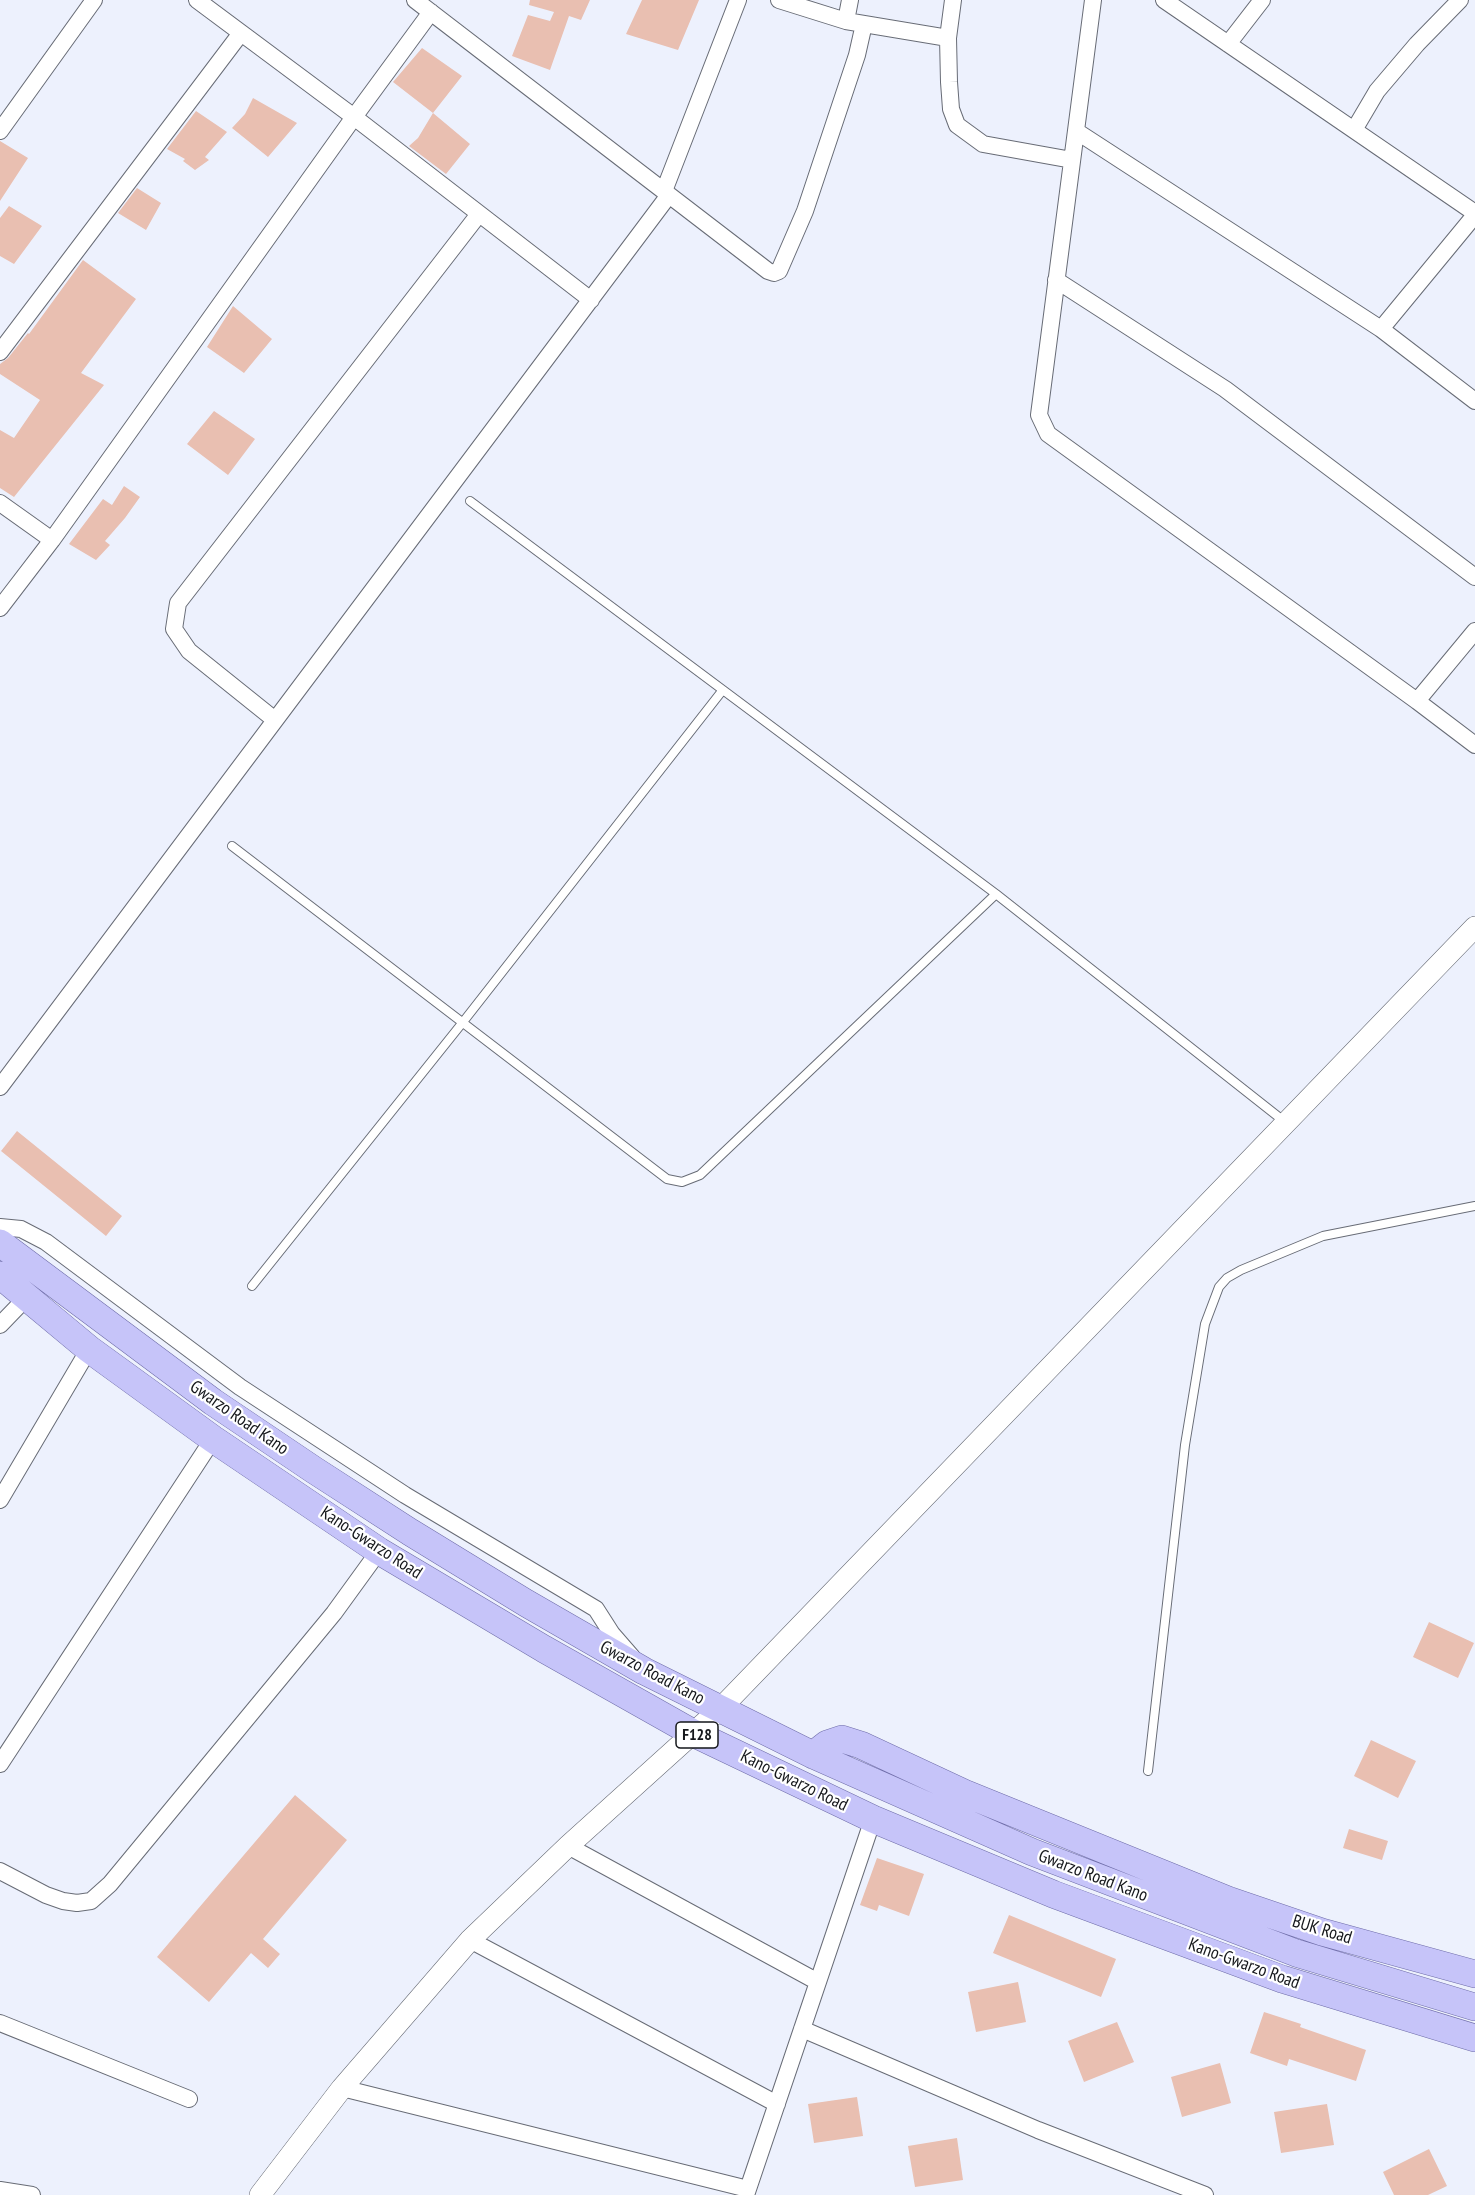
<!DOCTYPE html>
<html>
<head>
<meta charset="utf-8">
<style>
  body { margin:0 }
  canvas { display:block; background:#edf1fd }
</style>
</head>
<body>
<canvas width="1475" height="2195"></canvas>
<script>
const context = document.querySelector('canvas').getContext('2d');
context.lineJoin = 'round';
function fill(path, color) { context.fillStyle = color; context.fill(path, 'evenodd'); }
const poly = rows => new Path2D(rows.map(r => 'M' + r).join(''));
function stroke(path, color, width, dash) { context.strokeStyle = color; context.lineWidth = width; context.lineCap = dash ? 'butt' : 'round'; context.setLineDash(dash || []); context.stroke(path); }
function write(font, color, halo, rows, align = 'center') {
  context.font = font + ' "PT Sans Narrow",sans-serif'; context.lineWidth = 4.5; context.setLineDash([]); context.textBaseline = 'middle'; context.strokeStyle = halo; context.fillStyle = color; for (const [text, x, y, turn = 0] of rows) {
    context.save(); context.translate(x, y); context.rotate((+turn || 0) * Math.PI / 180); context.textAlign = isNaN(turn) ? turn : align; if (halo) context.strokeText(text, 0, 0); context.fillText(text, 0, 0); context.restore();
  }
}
const building = poly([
  [530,0,590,0,581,20,569,16,550,70,512,56,528,15,550,21,554,12,529,5],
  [642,0,699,0,678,50,626,34],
  [422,48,462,76,433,113,393,82],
  [253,98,297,123,268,157,232,128,245,114],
  [196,111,227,132,205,157,209,160,195,170,183,161,185,159,167,149],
  [433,113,470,144,446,174,409,146,418,138],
  [0,141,28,158,0,201],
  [137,188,161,203,146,230,118,213],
  [9,206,42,226,14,264,0,256,0,218],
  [83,260,136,299,81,373,104,385,14,497,0,488,0,430,14,438,40,400,0,374,0,364,8,358,28,333,29,334],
  [233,306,272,339,244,373,207,347],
  [214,411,255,439,228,475,187,444],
  [124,486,140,497,125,518,105,541,110,545,96,560,69,544,103,499,112,505],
  [17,1131,122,1216,106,1236,1,1151],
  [1429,1622,1474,1643,1458,1678,1413,1657],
  [1371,1740,1416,1761,1398,1798,1354,1776],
  [295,1795,347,1840,263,1939,280,1954,268,1968,251,1953,209,2002,157,1957],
  [1349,1829,1388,1841,1382,1860,1343,1848],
  [877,1858,924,1874,909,1916,879,1905,877,1911,860,1905],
  [1009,1915,1116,1959,1101,1997,993,1953],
  [1018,1982,1026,2022,976,2032,968,1992],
  [1264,2012,1301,2024,1300,2027,1366,2050,1356,2081,1289,2059,1287,2066,1250,2053],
  [1117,2022,1134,2062,1084,2082,1068,2041],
  [1220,2063,1231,2103,1182,2117,1171,2077],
  [857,2097,863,2136,814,2143,808,2104],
  [1327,2104,1334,2145,1281,2153,1274,2112],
  [957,2138,963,2180,915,2187,908,2146],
  [1429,2149,1447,2186,1428,2195,1394,2195,1383,2172]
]);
const service = poly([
  [470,501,996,894,1285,1122],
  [232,846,667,1179,682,1182,700,1175,996,894],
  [252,1286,463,1022,722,691],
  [1148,1771,1185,1445,1205,1324,1219,1287,1227,1278,1241,1270,1323,1236,1475,1206]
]);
const minor = poly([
  [197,0,354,117,591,300],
  [415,0,768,271,774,273,779,271,805,211,857,55,864,24],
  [779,0,846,21,948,38],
  [953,0,948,38,949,82,951,109,957,125,983,144,1072,160],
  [1093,0,1039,415,1048,434,1417,701,1475,745],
  [1164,0,1475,213],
  [846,21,850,0],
  [1228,44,1262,0],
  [1354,130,1377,91,1417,44,1460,0],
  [0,131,94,0],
  [1076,131,1381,329,1475,401],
  [664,191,738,0],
  [1056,280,1225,389,1475,577],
  [1381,329,1475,215],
  [0,352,241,33],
  [0,503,52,540],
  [0,608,52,540,354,117,431,12],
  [1417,701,1475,631],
  [275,720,189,651,174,629,178,603,479,214],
  [0,1087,669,195],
  [0,1227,21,1229,46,1242,240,1387,405,1495,596,1609,612,1634,632,1657],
  [0,1325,27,1297],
  [0,1500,89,1349],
  [0,1764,213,1439],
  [568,1846,818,1982],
  [0,1871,46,1895,63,1901,77,1903,91,1901,110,1884,334,1613,379,1551],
  [470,1940,777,2104],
  [0,2023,189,2099],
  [802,2029,1038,2130,1205,2195],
  [342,2088,748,2189],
  [0,2190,32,2195],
  [746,2195,873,1819]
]);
const tertiary = poly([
  [260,2195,342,2088,470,1940,568,1846,721,1708,1475,927]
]);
const primary = poly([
  [0,1243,213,1402,314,1470,410,1532,526,1603,644,1671,813,1755,1032,1852,1296,1953,1475,2007],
  [0,1275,89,1349,213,1439,379,1551,544,1649,693,1733,873,1819,1053,1894,1282,1979,1475,2038],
  [813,1755,827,1744,842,1739,861,1745,964,1793,1228,1900,1322,1932,1475,1974]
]);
const shields = [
  [697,1735,42]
];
const shieldNames = [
  ["F128",697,1735]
];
const streetNames = [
  ["Gwarzo Road Kano",239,1418,35],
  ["Kano-Gwarzo Road",371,1543,33],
  ["Gwarzo Road Kano",652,1673,28],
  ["Kano-Gwarzo Road",794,1781,26],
  ["Gwarzo Road Kano",1093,1876,21],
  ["BUK Road",1322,1930,17],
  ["Kano-Gwarzo Road",1244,1964,20]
];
fill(building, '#e9bfb1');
stroke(service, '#686c76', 10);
stroke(minor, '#686c76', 18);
stroke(tertiary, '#686c76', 22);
stroke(primary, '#6f6da9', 28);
stroke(service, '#fff', 8);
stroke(minor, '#fff', 16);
stroke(tertiary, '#fff', 21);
stroke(primary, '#c6c4f9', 27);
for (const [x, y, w] of shields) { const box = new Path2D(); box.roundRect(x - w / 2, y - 13, w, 26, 4.5); context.fillStyle = '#fff'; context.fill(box); stroke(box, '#15171b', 1.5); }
write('bold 16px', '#15171b', null, shieldNames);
write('18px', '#15171b', '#fff', streetNames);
</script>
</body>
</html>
